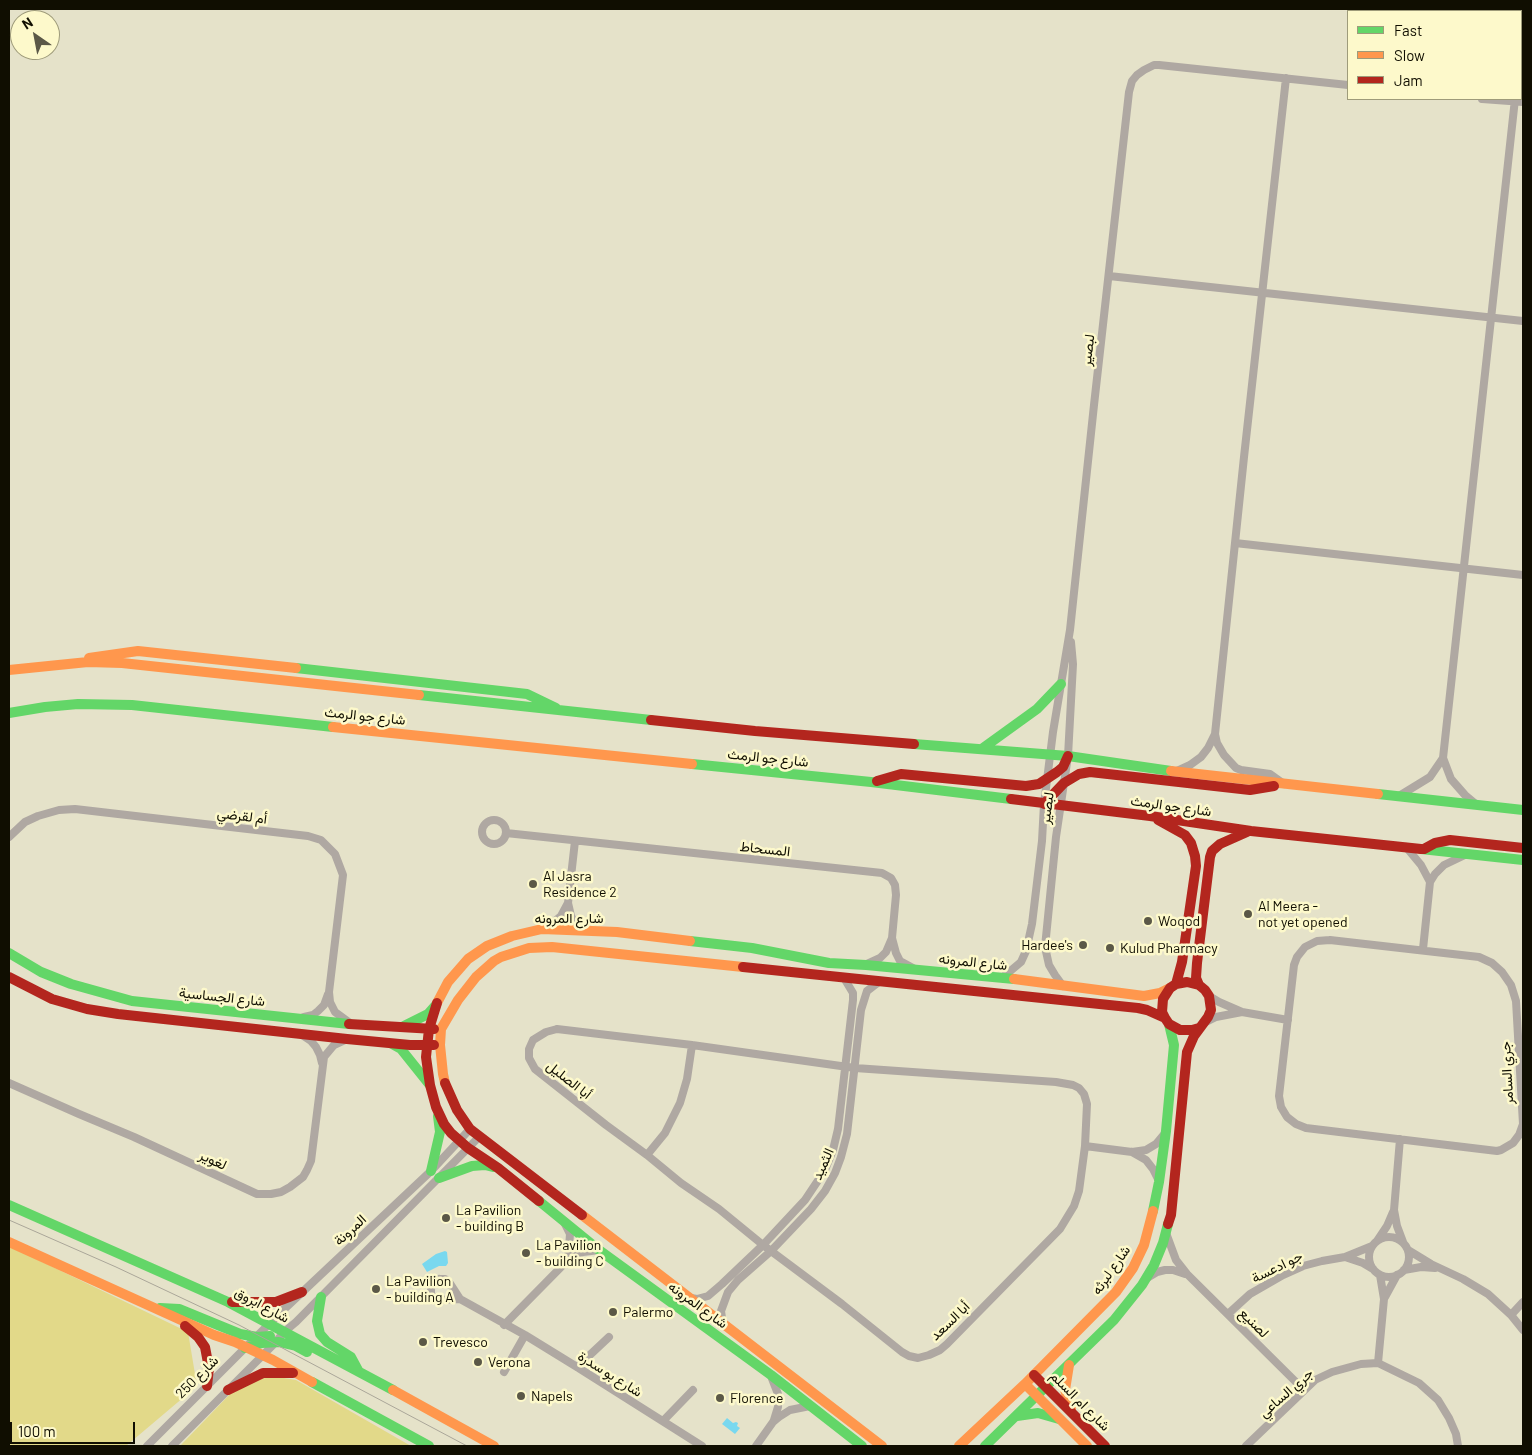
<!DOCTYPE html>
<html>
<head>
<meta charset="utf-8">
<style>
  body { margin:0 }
  #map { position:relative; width:1532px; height:1455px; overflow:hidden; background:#e5e2c9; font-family:Barlow,sans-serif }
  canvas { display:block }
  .frame { position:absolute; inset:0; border:10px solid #100e01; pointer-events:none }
  .legend { position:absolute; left:1347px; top:10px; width:175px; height:90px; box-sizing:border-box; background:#fdf9cb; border:1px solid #9e9b7a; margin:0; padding:6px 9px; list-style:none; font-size:15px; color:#100e01 }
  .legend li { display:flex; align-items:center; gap:10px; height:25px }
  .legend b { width:25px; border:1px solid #9e9b7a }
  .north { position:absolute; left:10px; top:10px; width:50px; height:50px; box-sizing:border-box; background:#fdf9cb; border:1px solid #9e9b7a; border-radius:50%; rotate:327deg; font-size:14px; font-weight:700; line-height:20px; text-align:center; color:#100e01 }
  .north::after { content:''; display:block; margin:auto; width:18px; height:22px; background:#5b5847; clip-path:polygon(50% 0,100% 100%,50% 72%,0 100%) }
  .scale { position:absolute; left:10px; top:1422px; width:125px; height:22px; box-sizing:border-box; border:2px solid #100e01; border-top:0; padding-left:6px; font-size:15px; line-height:18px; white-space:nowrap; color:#100e01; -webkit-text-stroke:4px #fdf9cb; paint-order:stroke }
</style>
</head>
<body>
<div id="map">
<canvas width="1532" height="1455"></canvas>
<div class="frame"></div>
<ul class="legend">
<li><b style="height:6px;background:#63d668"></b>Fast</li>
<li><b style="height:6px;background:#ff974d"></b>Slow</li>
<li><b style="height:6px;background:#b3261e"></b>Jam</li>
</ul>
<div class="north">N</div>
<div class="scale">100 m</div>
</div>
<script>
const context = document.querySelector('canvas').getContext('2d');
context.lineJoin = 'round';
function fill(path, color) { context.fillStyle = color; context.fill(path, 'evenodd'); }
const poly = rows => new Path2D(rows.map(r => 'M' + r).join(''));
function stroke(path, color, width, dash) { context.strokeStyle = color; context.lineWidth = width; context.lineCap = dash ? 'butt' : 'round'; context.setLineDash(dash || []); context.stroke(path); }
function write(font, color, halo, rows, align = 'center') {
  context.font = font + ' Barlow,Vazirmatn,sans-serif'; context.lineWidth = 5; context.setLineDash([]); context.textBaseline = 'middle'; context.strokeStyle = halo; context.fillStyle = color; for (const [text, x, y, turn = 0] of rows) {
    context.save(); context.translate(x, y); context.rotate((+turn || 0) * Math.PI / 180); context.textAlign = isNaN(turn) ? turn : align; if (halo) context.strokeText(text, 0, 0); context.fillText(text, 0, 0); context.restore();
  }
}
const green = poly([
  [9,1246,188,1332,197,1386,126,1446,9,1446],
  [262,1377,278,1377,296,1380,411,1446,180,1446,230,1394]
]);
const water = poly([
  [445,1251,447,1252,448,1263,446,1266,439,1266,427,1272,422,1264,436,1254],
  [727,1418,733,1423,736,1422,738,1423,737,1426,740,1428,735,1434,722,1424]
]);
const street = poly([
  [1521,43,1523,20],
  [1482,99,1523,102],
  [1109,276,1523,321],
  [1235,543,1523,575],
  [1443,758,1451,779,1465,795,1477,805],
  [1177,771,1190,765,1201,757,1208,748,1215,734],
  [1284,784,1270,774,1241,770,1236,768,1224,755,1217,743,1215,734,1244,457,1286,78],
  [1399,796,1430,777,1443,758,1515,99],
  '482 832a12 12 0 1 1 24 0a12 12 0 1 1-24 0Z',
  [506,833,882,873,891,878,895,885,896,895,892,938,886,952,880,958,867,964],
  [9,837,25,822,38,816,59,810,75,809,308,836,321,840,335,854,343,875,329,992,330,1002,335,1012,350,1023],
  [575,841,568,903,571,916,573,920,581,927,587,930],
  [1406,847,1421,865,1430,882,1423,949],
  [1430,882,1435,874,1444,865,1467,854],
  [542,929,550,925,561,916,568,903],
  [892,938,896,953,900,961,913,968],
  [1330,940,1479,957,1492,963,1502,972,1511,985,1516,1001,1523,1124,1519,1135,1513,1143,1501,1150,1497,1151,1306,1128,1296,1124,1287,1117,1281,1107,1279,1096,1294,965,1297,957,1305,947,1317,941,1330,940],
  [1002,978,1021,962,1026,951,1032,924,1042,841,1044,804,1053,732,1070,630,1094,405,1129,92,1132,81,1137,75,1144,70,1154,65,1159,65,1348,85],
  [1063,986,1055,975,1049,965,1045,947,1056,837,1068,756,1073,664,1071,642],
  [1209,996,1219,1002,1242,1012,1288,1020],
  [304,1017,313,1015,318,1011,324,1005,328,994],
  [1204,1023,1216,1017,1242,1012],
  [557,1029,692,1045,855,1068,1056,1082,1073,1085,1079,1088,1084,1094,1087,1104,1085,1146,1079,1191,1074,1206,1060,1229,947,1344,940,1350,929,1355,918,1358,909,1356,902,1352,842,1304,763,1245,719,1209,681,1183,647,1155,606,1125,535,1069,529,1058,529,1049,533,1040,546,1032,557,1029],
  [302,1035,311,1041,316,1047,320,1055,322,1063],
  [9,1083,79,1114,134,1137,257,1194,271,1194,281,1192,290,1187,303,1177,307,1170,311,1161,324,1057,334,1045,347,1039],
  [1400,1139,1394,1210,1397,1226,1403,1242],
  [1085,1146,1132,1152,1146,1150,1156,1144,1166,1132],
  [1132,1152,1146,1160,1153,1169,1159,1181],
  [647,1155,665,1133,680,1103,687,1079,692,1045],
  [565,1224,570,1234,568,1260],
  [1166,1233,1176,1260,1187,1274,1304,1390],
  '1369 1257a20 20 0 1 1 40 0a20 20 0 1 1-40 0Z',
  [1377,1241,1387,1226,1393,1212],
  [1408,1250,1431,1264,1463,1279,1488,1294,1511,1315,1523,1330],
  [1345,1257,1363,1263,1373,1269],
  [1404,1270,1421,1267,1435,1268],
  [1147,1278,1157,1272,1165,1270,1173,1270,1185,1274],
  [439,1279,445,1279,449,1282,460,1299,439,1300,434,1298,431,1294,431,1288,433,1283,439,1279],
  [1385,1297,1397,1275],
  [691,1298,697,1299,708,1296,722,1284,763,1245,805,1200,825,1170,833,1150,838,1129,853,1000,853,993,844,978],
  [460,1299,525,1335,577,1367,702,1446],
  [1228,1314,1250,1294,1283,1275,1303,1266,1322,1261,1345,1257,1372,1246],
  [1511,1315,1523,1302],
  [723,1324,721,1311,728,1292,738,1280,771,1251,811,1209,825,1191,835,1173,841,1157,847,1134,861,1010,867,991,880,981],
  [504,1325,568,1260,583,1252,599,1250],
  [1378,1363,1384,1299,1380,1275],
  [577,1367,609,1337],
  [504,1372,525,1335],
  [771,1376,778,1394,778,1407,774,1420],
  [663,1421,693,1390],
  [147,1446,279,1314,431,1171,470,1129],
  [172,1446,274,1344,284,1332,296,1322,479,1137],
  [756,1446,773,1422,779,1417,790,1410,810,1406],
  [1246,1446,1315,1380,1332,1372,1361,1364,1378,1363,1419,1383,1438,1400,1449,1418,1456,1434,1458,1446]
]);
const fast = poly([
  [296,668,527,694,556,708],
  [419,695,651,720],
  [9,713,45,707,78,704,132,705,333,727],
  [914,744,1068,756,1171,771],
  [983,748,1037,709,1061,684],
  [692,764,871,782,1011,799],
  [1378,794,1523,810],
  [1421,849,1523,860],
  [690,941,752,948,829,963,866,965,1014,979],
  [9,953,41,972,71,984,132,1001,349,1024],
  [404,1026,428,1014,435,1006],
  [392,1044,401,1049,429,1084],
  [431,1171,440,1132,438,1116],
  [439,1178,472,1166,485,1165,493,1167],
  [539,1201,599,1250,771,1375,862,1446],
  [9,1205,228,1302,393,1390],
  [1153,1211,1159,1182,1166,1131,1174,1045,1169,1024],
  [321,1297,317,1321,320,1334,327,1342,351,1357,358,1370],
  [160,1308,179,1309,240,1334,257,1337,270,1336],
  [245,1348,262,1343,279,1342,296,1346,307,1352],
  [312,1382,429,1446],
  [1017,1416,1038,1413,1059,1419],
  [985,1446,1114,1320,1142,1285,1154,1265,1163,1243,1168,1224]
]);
const slow = poly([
  [89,658,138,651,296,668],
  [9,670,88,662,122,663,419,695],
  [333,727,692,764],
  [1171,771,1378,794],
  [1014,979,1144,996,1160,993,1170,988],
  [437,1003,448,982,468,959,487,946,512,936,542,929,617,932,690,941],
  [445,1083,443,1074,440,1045,441,1029,458,1000,476,977,494,961,501,957,529,948,552,947,743,967],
  [582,1215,882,1446],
  [9,1242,214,1335,235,1342,273,1360,312,1382],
  [1069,1365,1065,1390,1071,1409],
  [1025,1384,1087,1446],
  [393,1390,494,1446],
  [959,1446,1025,1384,1116,1292,1133,1268,1144,1245,1153,1211]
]);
const jam = poly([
  [651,720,755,731,914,744],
  [877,781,901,774,1026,786,1039,784,1057,772,1063,767,1068,756],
  [1011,799,1150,816,1251,831,1421,849],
  [1044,804,1064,783,1079,774,1090,772,1250,790,1274,786],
  [1158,820,1185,835,1191,843,1195,856,1196,866,1182,962,1176,984],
  [1424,849,1435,843,1450,840,1523,848],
  [743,967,1138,1008,1147,1010,1165,1018],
  [9,977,52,999,87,1009,118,1014,347,1039,410,1045,434,1045],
  [1199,985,1196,978,1197,963,1210,857,1212,851,1220,844,1247,832],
  [437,1003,429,1029,426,1057,430,1085,436,1107,444,1124,451,1133,468,1148,498,1168,539,1201],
  [349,1024,434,1029],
  [445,1083,457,1110,470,1129,582,1215],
  [1168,1224,1171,1215,1187,1052,1194,1036,1208,1017,1211,1010,1209,996,1205,990,1199,985,1187,982,1176,984,1170,988,1163,999,1162,1012,1165,1018,1169,1024,1180,1030,1192,1030,1199,1028],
  [232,1302,276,1302,302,1292],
  [185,1326,198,1337,205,1347,209,1368,207,1386],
  [1034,1375,1105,1446],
  [228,1390,263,1373,293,1373]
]);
const tram = poly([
  [9,1220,116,1267,239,1325,467,1446]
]);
const markers = [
  [533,884,5,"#5b5847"],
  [1248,914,5,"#5b5847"],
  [1148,921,5,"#5b5847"],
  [1083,945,5,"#5b5847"],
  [1110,948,5,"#5b5847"],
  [446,1218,5,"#5b5847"],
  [526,1253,5,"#5b5847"],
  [376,1289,5,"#5b5847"],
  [613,1312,5,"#5b5847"],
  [423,1342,5,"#5b5847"],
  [478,1362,5,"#5b5847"],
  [521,1396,5,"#5b5847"],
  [720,1398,5,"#5b5847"]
];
const streetNames = [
  ["لبصير",1088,350,-83],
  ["شارع جو الرمث",365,716,6],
  ["شارع جو الرمث",768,758,6],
  ["شارع جو الرمث",1171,806,8],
  ["لبصير",1047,808,-82],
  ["أم لقرضي",242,816,7],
  ["المسحاط",765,849,6],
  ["شارع المرونه",569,918],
  ["شارع المرونه",973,962,6],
  ["شارع الجساسية",222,997,6],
  ["جري السامر",1507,1073,-93],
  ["أبا الصليل",569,1080,38],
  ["لغوير",213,1160,25],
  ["الثميد",823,1164,-66],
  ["المرونة",350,1230,-43],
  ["جو ادعسة",1277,1267,-26],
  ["شارع لبرثه",1111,1270,-55],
  ["شارع ابروق",262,1305,28],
  ["شارع المرونه",698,1305,36],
  ["أبا السعد",950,1321,-44],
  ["لصنيع",1254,1323,45],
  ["شارع بو سدرة",610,1374,32],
  ["شارع 250",197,1377,-45],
  ["جري الساعي",1286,1393,-41],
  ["شارع ام السلم",1080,1401,45]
];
const poiNames = [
  ["Al Jasra",543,876],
  ["Residence 2",543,892],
  ["Al Meera -",1258,906],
  ["not yet opened",1258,922],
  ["Woqod",1158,921],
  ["Hardee's",1073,945,"right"],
  ["Kulud Pharmacy",1120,948],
  ["La Pavilion",456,1210],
  ["- building B",456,1226],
  ["La Pavilion",536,1245],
  ["- building C",536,1261],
  ["La Pavilion",386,1281],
  ["- building A",386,1297],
  ["Palermo",623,1312],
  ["Trevesco",433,1342],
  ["Verona",488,1362],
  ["Napels",531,1396],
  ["Florence",730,1398]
];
fill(green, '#e2d989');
fill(water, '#79d8ef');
stroke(street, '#afa8a2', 8);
stroke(fast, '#63d668', 10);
stroke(slow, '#ff974d', 10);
stroke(jam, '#b3261e', 10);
stroke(tram, '#aaa699', 1);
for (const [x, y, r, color] of markers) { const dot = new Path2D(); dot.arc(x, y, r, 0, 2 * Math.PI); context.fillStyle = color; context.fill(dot); stroke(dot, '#fdf9cb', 2); }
write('14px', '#100e01', '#fdf9cb', streetNames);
write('14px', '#100e01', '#fdf9cb', poiNames, 'left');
</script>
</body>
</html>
